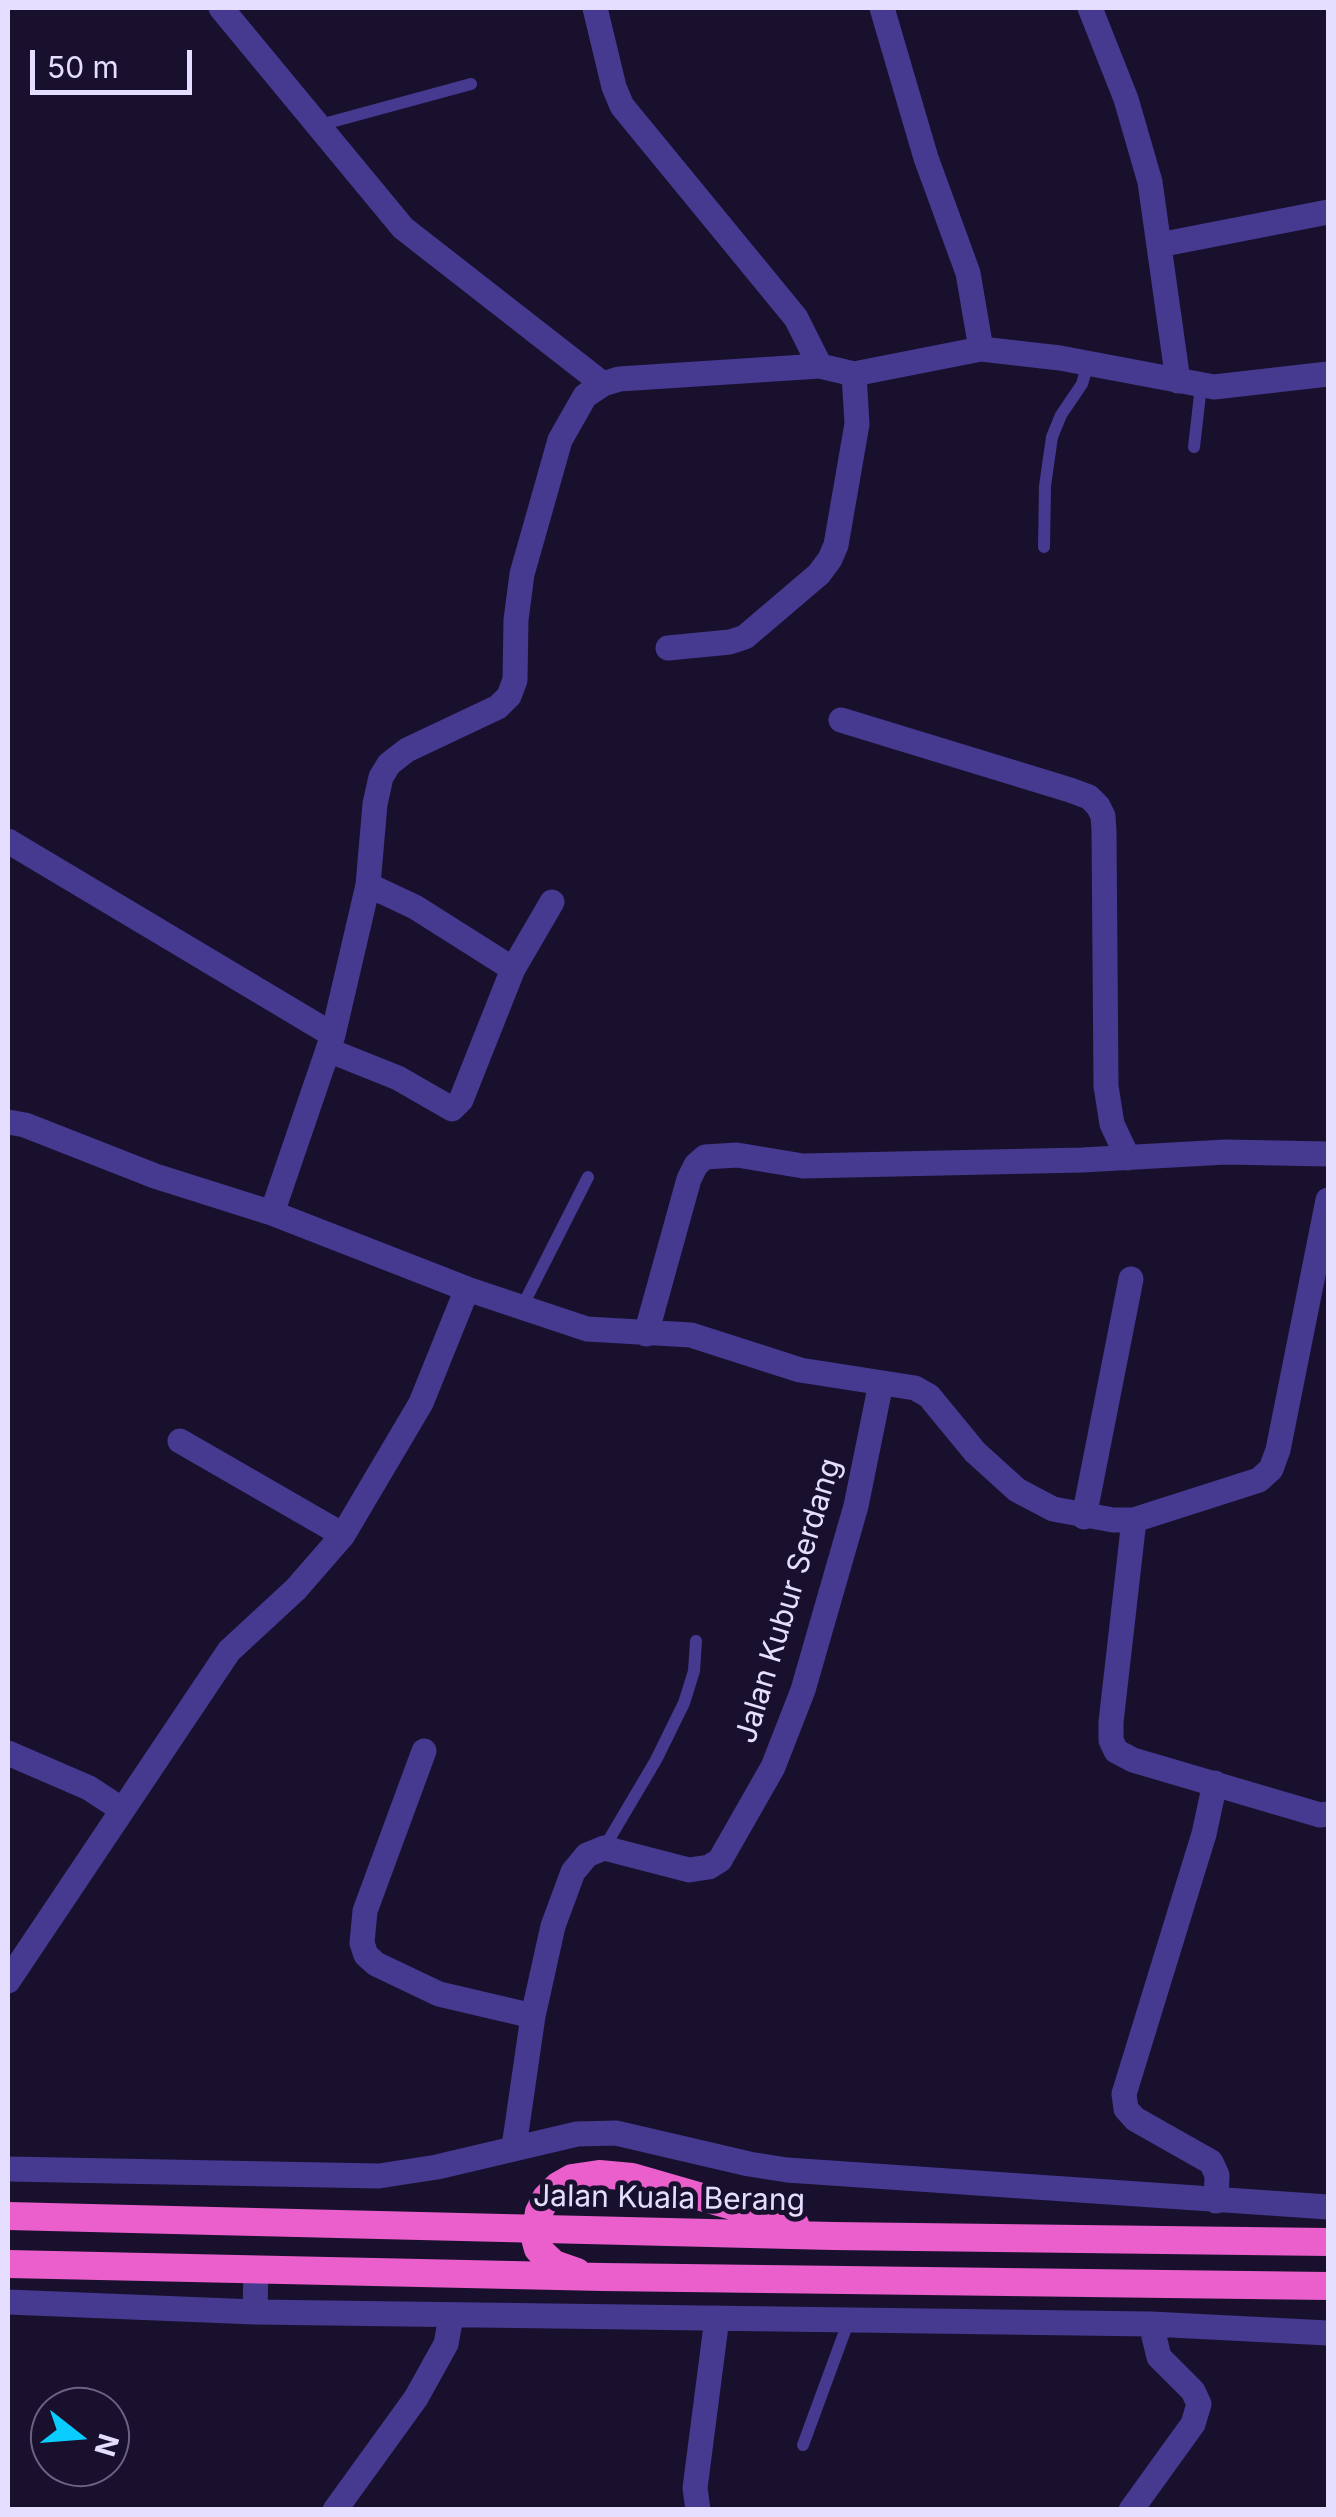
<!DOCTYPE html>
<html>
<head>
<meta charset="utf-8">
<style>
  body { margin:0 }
  #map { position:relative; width:1336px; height:2517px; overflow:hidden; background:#19102e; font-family:Inter,sans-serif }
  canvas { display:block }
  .frame { position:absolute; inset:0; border:10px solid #e5deff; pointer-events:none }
  .north { position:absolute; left:30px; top:2387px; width:100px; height:100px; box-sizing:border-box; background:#19102e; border:2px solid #6b6282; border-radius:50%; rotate:107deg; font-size:28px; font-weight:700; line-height:40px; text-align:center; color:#e5deff }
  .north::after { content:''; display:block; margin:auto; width:35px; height:45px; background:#0acdff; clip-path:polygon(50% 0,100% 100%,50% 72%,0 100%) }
  .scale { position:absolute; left:30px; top:50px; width:162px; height:45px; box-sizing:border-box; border:5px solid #e5deff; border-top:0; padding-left:12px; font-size:30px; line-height:35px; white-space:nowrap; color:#e5deff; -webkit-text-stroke:8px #19102e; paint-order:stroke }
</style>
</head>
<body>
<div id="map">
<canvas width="1336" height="2517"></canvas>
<div class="frame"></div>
<div class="north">N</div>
<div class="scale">50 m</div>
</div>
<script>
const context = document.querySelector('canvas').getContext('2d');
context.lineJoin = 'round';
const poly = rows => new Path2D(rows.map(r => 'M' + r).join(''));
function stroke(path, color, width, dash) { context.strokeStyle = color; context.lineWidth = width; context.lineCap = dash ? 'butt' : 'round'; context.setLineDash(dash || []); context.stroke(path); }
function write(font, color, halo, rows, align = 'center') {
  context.font = font + ' Inter,sans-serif'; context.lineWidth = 10; context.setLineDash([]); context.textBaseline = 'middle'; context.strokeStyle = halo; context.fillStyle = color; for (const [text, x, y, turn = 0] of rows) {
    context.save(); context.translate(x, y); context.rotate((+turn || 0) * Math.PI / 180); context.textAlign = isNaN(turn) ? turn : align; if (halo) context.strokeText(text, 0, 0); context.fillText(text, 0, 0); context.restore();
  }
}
const service = poly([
  [320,125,471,84],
  [1194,447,1201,386],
  [1044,547,1045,486,1052,437,1061,415,1082,384,1088,363],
  [522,1307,588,1177],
  [604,1848,656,1760,684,1703,694,1671,696,1641],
  [803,2445,849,2320]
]);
const minor = poly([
  [221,8,403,228,603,384],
  [595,8,614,87,622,106,796,318,820,366],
  [882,8,926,158,968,273,981,349],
  [1090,8,1126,99,1150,182,1178,381],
  [1159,245,1328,212],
  [668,648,730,642,745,637,819,574,830,559,836,545,857,424,854,374],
  [841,720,1070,790,1089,797,1098,806,1103,816,1104,831,1106,1086,1112,1124,1128,1158],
  [8,841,333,1035],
  [368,885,415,907,513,969],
  [328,1050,398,1078,452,1109,461,1100,513,969,552,902],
  [8,1122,25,1125,155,1176,272,1213,467,1289,587,1329,691,1335,800,1370,915,1388,929,1396,975,1452,1017,1490,1053,1509,1113,1520,1134,1520,1259,1480,1271,1469,1278,1450,1328,1200],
  [272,1213,333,1035,368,885,375,804,381,777,389,764,407,750,498,707,509,696,515,680,516,620,522,574,560,440,585,396,603,384,619,379,820,366,854,374,981,349,1060,358,1214,387,1328,374],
  [646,1334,689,1179,696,1165,705,1157,737,1155,803,1166,1082,1160,1226,1152,1328,1154],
  [180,1441,343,1535],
  [1084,1517,1131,1279],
  [1134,1520,1111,1722,1111,1740,1116,1751,1133,1760,1320,1815,1328,1814],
  [424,1751,365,1911,362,1943,366,1955,376,1964,439,1994,533,2016],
  [8,1753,89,1788,121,1809],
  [1215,1783,1204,1834,1124,2094,1126,2109,1135,2119,1211,2162,1217,2175,1216,2201],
  [8,1981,229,1651,296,1589,343,1535,421,1403,467,1289],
  [514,2147,533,2016,553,1926,573,1872,587,1855,604,1848,689,1870,709,1867,720,1860,773,1767,803,1690,856,1506,881,1383],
  [8,2169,379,2176,437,2167,577,2134,616,2133,749,2164,787,2170,1328,2207],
  [8,2302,255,2312,1151,2324,1328,2333],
  [255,2312,256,2269],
  [335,2510,416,2398,446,2344,451,2317],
  [698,2510,695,2488,717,2318],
  [1131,2510,1193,2424,1199,2404,1193,2391,1159,2357,1151,2324]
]);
const trunk = poly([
  [8,2216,833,2236,1328,2242],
  [8,2264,603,2277,1328,2286],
  [577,2272,554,2264,538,2249,535,2238,539,2212,546,2198,558,2186,572,2178,599,2174,632,2177,795,2224]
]);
const streetNames = [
  ["Jalan Kubur Serdang",789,1601,-73],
  ["Jalan Kuala Berang",669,2199,1]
];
stroke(service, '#453990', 12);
stroke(minor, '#453990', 25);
stroke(trunk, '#ea5fcb', 28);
write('30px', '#e5deff', '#19102e', streetNames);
</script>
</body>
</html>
